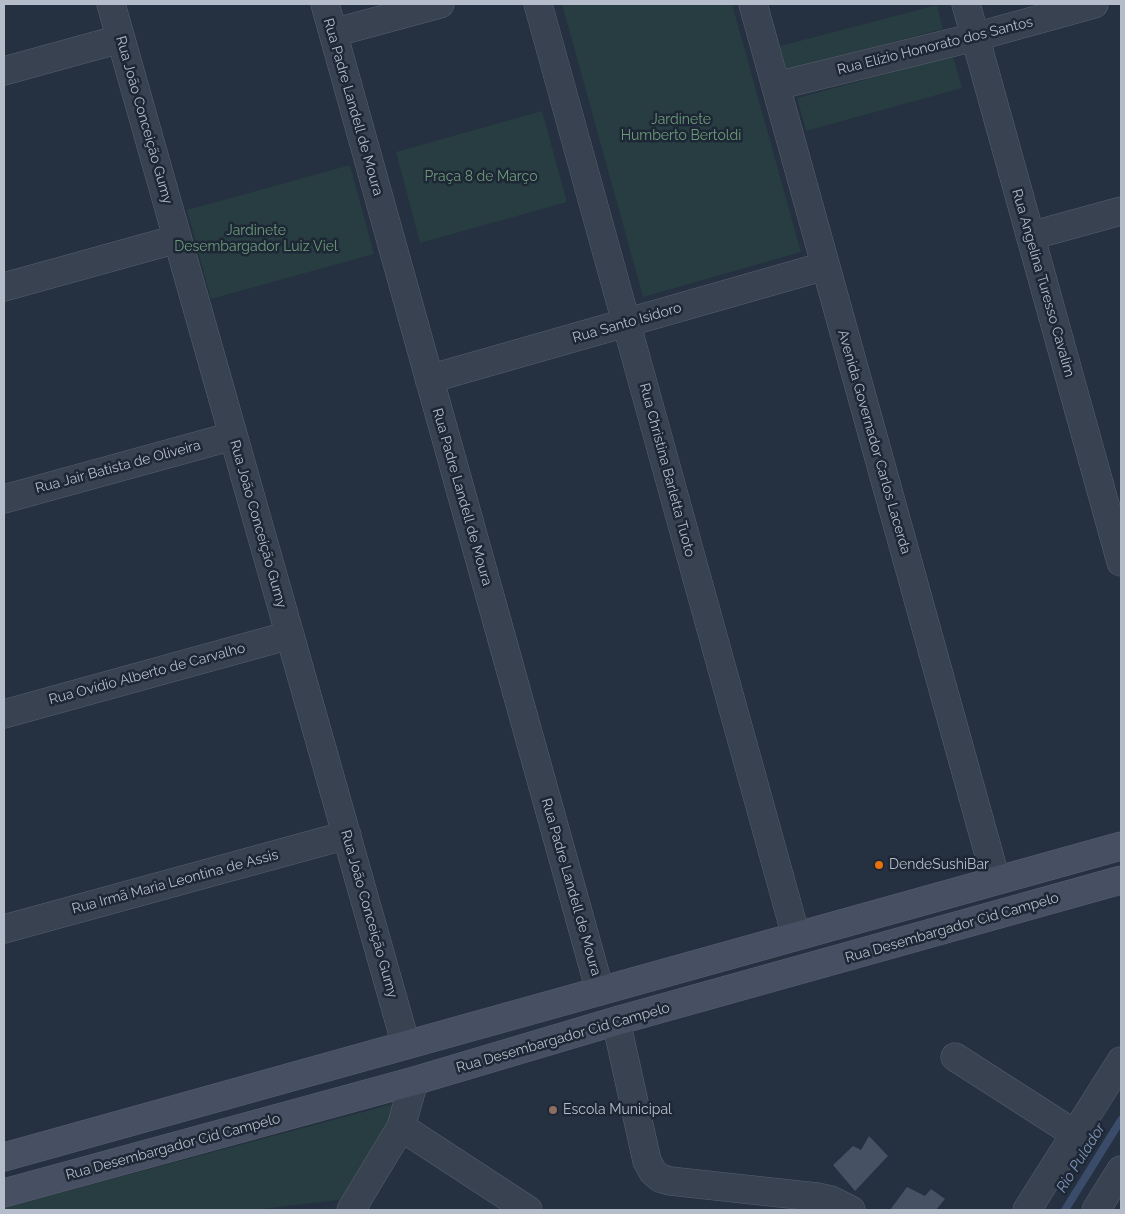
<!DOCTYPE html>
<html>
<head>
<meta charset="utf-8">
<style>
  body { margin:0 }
  #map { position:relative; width:1125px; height:1214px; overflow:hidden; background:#253040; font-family:Raleway,sans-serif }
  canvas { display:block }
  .frame { position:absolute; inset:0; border:5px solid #b5bdca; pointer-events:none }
</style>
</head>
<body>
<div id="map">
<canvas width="1125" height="1214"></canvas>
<div class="frame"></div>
</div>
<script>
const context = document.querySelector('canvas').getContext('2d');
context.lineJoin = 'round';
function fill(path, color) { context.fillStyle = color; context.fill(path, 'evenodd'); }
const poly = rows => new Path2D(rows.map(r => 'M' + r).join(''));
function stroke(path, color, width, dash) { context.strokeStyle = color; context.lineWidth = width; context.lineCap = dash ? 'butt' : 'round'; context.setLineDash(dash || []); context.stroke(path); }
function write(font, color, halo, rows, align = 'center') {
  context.font = font + ' Raleway,sans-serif'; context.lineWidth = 5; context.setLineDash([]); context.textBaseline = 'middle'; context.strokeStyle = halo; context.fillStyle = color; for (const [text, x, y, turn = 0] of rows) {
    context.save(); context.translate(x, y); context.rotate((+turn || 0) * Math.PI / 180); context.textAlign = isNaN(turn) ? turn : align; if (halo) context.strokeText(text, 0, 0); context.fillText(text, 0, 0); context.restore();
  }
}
const green = poly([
  [562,4,732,4,801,252,643,297],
  [937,5,943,29,786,70,780,46],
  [953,56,962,88,806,131,797,98],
  [542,111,567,202,420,243,396,152],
  [350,165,374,254,211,299,187,210],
  [404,1101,346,1199,254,1210,4,1210,4,1208]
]);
const stream = poly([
  [1065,1210,1121,1120]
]);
const building = poly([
  [869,1136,888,1156,855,1191,833,1165,853,1146,861,1150],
  [907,1187,925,1196,931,1189,945,1199,936,1210,890,1210]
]);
const street = poly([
  [111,4,406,1045],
  [325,4,600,991],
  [538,4,796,936],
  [753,4,996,880],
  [966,4,1121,562],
  [333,33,440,4],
  [4,71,120,39],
  [776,86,975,37,1094,4],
  [1030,236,1121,211],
  [4,287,177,239],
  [429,379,825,266],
  [4,499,233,436],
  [4,714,290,635],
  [4,929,347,835],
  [616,1021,647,1161,653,1172,660,1178,670,1181,817,1197,831,1200,851,1210],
  [955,1057,1075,1134],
  [401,1127,528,1210],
  [351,1210,401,1127,414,1081],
  [1027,1210,1121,1061],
  [1096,1210,1121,1170]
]);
const secondary = poly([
  [4,1157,1121,846],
  [4,1193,414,1081,616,1021,1121,880]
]);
const markers = [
  [879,865,5,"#e8710a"],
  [553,1110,5,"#8d6e63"]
];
const streetNames = [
  ["Rua Elízio Honorato dos Santos",935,46,-14],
  ["Rua Padre Landell de Moura",353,107,74],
  ["Rua João Conceição Gumy",144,120,74],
  ["Rua Angelina Turesso Cavalim",1043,283,74],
  ["Rua Santo Isidoro",627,323,-16],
  ["Avenida Governador Carlos Lacerda",874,442,74],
  ["Rua Jair Batista de Oliveira",118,467,-15],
  ["Rua Christina Barletta Tuoto",667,470,75],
  ["Rua Padre Landell de Moura",462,497,74],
  ["Rua João Conceição Gumy",258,524,74],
  ["Rua Ovídio Alberto de Carvalho",147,674,-15],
  ["Rua Irmã Maria Leontina de Assis",175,882,-15],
  ["Rua Padre Landell de Moura",571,887,74],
  ["Rua João Conceição Gumy",369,914,74],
  ["Rua Desembargador Cid Campelo",952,928,-16],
  ["Rua Desembargador Cid Campelo",563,1038,-16],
  ["Rua Desembargador Cid Campelo",173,1147,-15]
];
const parkNames = [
  ["Jardinete",681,120],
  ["Humberto Bertoldi",681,136],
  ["Praça 8 de Março",481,177],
  ["Jardinete",256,231],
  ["Desembargador Luiz Viel",256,247]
];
const poiNames = [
  ["DendeSushiBar",889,865],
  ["Escola Municipal",563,1110]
];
const waterNames = [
  ["Rio Pulador",1081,1158,-58]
];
fill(green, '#273d41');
stroke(stream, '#3a4c69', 8);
fill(building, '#465164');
stroke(street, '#57606d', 29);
stroke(secondary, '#57606d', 29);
stroke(street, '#394250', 28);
stroke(secondary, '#475063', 28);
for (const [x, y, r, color] of markers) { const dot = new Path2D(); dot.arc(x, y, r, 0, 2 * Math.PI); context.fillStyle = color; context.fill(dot); stroke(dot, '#1e2735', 2); }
write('14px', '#b5bdca', '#1e2735', streetNames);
write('14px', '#6c9b79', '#1e2735', parkNames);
write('14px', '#b5bdca', '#1e2735', poiNames, 'left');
write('italic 15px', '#7c92b2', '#1e2735', waterNames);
</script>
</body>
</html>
